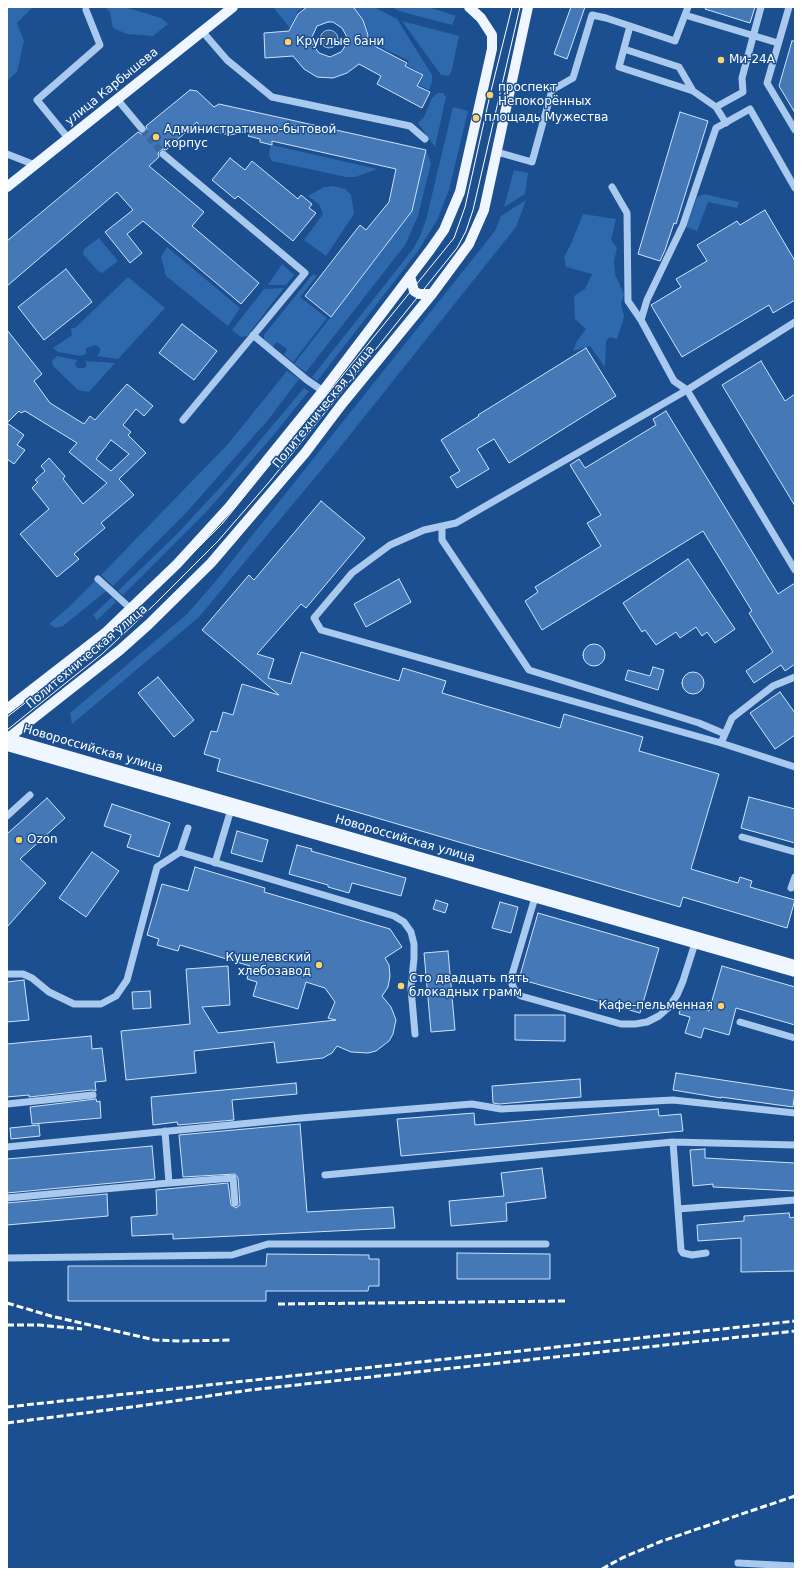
<!DOCTYPE html>
<html>
<head>
<meta charset="utf-8">
<style>
  body { margin:0 }
  #map { position:relative; width:802px; height:1576px; overflow:hidden; background:#1b4f8f; font-family:"DejaVu Sans",sans-serif }
  canvas { display:block }
  .frame { position:absolute; inset:0; border:8px solid #fff; pointer-events:none }
</style>
</head>
<body>
<div id="map">
<canvas width="802" height="1576"></canvas>
<div class="frame"></div>
</div>
<script>
const context = document.querySelector('canvas').getContext('2d');
context.lineJoin = 'round';
function fill(path, color) { context.fillStyle = color; context.fill(path, 'evenodd'); }
const poly = rows => new Path2D(rows.map(r => 'M' + r).join(''));
function stroke(path, color, width, dash) { context.strokeStyle = color; context.lineWidth = width; context.lineCap = dash ? 'butt' : 'round'; context.setLineDash(dash || []); context.stroke(path); }
function write(font, color, halo, rows, align = 'center') {
  context.font = font + ' "DejaVu Sans",sans-serif'; context.lineWidth = 3; context.setLineDash([]); context.textBaseline = 'middle'; context.strokeStyle = halo; context.fillStyle = color; for (const [text, x, y, turn = 0] of rows) {
    context.save(); context.translate(x, y); context.rotate((+turn || 0) * Math.PI / 180); context.textAlign = isNaN(turn) ? turn : align; if (halo) context.strokeText(text, 0, 0); context.fillText(text, 0, 0); context.restore();
  }
}
const green = poly([
  [7,7,33,7,17,23,24,41,17,72,7,81],
  [105,7,125,7,161,18,168,24,153,36,127,34,113,28,110,12],
  [273,7,304,7,298,11,290,28],
  [353,7,374,7,397,19,432,75,432,82,429,90,419,85,424,75,407,65,409,61,369,41,369,35,364,20],
  [392,7,428,7,456,16,452,25,399,11],
  [402,21,459,36,452,70,449,76,441,75],
  [438,93,443,93,446,97,435,147,418,123,424,117,432,98],
  [453,107,468,111,449,190,437,220,418,251,317,381,312,377,413,249,420,236,426,220],
  [272,145,377,169,355,177,346,177,272,161,269,156,270,147],
  [426,150,431,163,418,216,405,245,306,372,294,364,386,246,382,242,393,235,412,211],
  [514,170,528,173,525,194,504,207],
  [333,186,345,189,351,195,354,214,326,256,304,240,323,214,319,204,308,196,324,187],
  [704,194,739,202,737,208,708,202,697,231,686,227,697,197],
  [526,200,516,227,333,456,199,617,72,724,70,713,187,614,215,582,495,231,501,216],
  [583,214,616,219,611,240,617,248,614,261,615,274,624,294,621,304,624,317,617,339,610,337,606,341,605,367,590,346,573,351,577,341,586,329,575,319,574,296,585,289,592,274,566,267,564,257,571,244],
  [99,238,118,261,102,273,98,271,83,254,84,249],
  [167,247,240,308,228,326,166,276,161,257],
  [282,264,294,275,286,285,268,285],
  [313,274,317,276,300,297,327,318,293,362,284,355,287,349,277,342,272,347,264,339,264,335],
  [128,277,165,308,118,359,97,356,100,352,100,348,96,345,86,348,86,354,80,356,58,352,53,348,72,335,71,328,75,328],
  [284,288,247,336,241,337,232,330,264,289],
  [57,356,77,360,75,365,78,368,85,368,87,365,85,361,115,363,89,392,78,390,53,366,52,361],
  [287,371,299,379,268,420,185,514,113,586,101,575,228,444],
  [304,388,309,391,271,438,208,510,123,595,118,591,177,534,226,481],
  [95,581,106,591,63,626,56,628,49,624,69,607],
  [112,597,116,602,97,620,93,615]
]);
const water = poly([
  '320 39a9 9 0 1 1 18 0a9 9 0 1 1-18 0Z'
]);
const building = poly([
  [307,7,351,7,354,8,363,20,368,35,367,42,407,63,405,66,423,75,417,86,430,92,422,108,377,84,381,76,359,64,347,73,333,78,317,77,304,69,293,56,265,58,264,33,289,31,298,14,307,7],
  [328,22,333,22,342,28,347,37,344,48,341,52,330,57,319,53,312,43,312,37,317,26,328,22],
  [571,7,585,7,567,59,554,54,571,7],
  [706,7,755,7,750,23,705,9,706,7],
  [792,41,795,41,795,113,779,86,792,41],
  [190,90,197,91,214,107,219,104,426,150,412,211,331,317,305,296,360,225,366,230,389,202,396,169,272,141,272,145,260,142,260,139,248,136,253,130,230,135,202,129,197,122,166,150,163,149,159,151,158,154,159,157,149,166,204,212,192,226,259,283,241,304,143,221,127,234,142,253,130,263,105,232,133,210,117,192,7,286,7,241,138,132,141,134,145,133,147,130,146,126,190,90],
  [680,112,708,121,676,224,674,223,665,250,660,261,638,254,680,112],
  [230,158,245,170,252,161,298,199,301,195,312,204,309,208,316,213,293,241,238,196,235,199,212,180,230,158],
  [765,210,795,261,795,300,773,313,769,305,682,357,651,305,681,287,676,279,707,261,697,245,737,221,740,225,765,210],
  [66,269,92,302,44,340,18,307,66,269],
  [182,324,217,351,194,380,159,353,182,324],
  [7,330,42,374,34,381,50,403,84,424,90,416,95,420,127,384,153,406,144,416,136,409,123,425,131,432,128,435,146,453,119,479,134,495,101,523,105,528,74,554,79,559,57,577,20,534,49,509,32,488,38,482,35,480,45,471,41,466,49,458,65,476,63,479,83,504,107,483,69,452,77,443,25,411,21,413,19,411,7,423,24,435,17,445,25,450,14,464,7,459,7,330],
  [111,440,129,454,111,471,96,459,111,440],
  [586,348,616,396,509,463,494,439,477,449,489,469,457,488,450,477,460,471,441,440,479,416,478,415,586,348],
  [761,361,785,401,795,394,795,506,722,385,761,361],
  [666,411,778,594,795,583,795,664,785,671,781,665,754,683,746,671,773,652,749,613,752,611,703,531,542,630,525,601,538,592,535,587,601,546,587,523,601,515,570,465,579,459,585,468,656,425,653,419,666,411],
  [321,501,365,538,306,608,301,604,257,654,274,659,268,678,291,684,301,652,399,681,403,668,446,681,442,693,560,728,564,714,643,737,639,751,719,774,691,869,738,883,740,877,752,881,750,887,795,900,787,928,683,897,680,907,217,771,220,759,204,754,211,731,217,732,223,712,233,715,242,684,279,695,202,630,249,575,254,580,321,501],
  [688,559,735,629,715,643,707,632,702,636,696,627,680,638,676,632,656,645,645,630,642,632,623,603,688,559],
  [399,579,411,602,366,627,354,604,399,579],
  '583 655a11 11 0 1 1 22 0a11 11 0 1 1-22 0Z',
  [653,667,664,670,658,690,625,680,628,670,650,676,653,667],
  '682 683a11 11 0 1 1 22 0a11 11 0 1 1-22 0Z',
  [158,677,194,720,174,737,138,693,158,677],
  [780,692,795,713,795,735,775,749,750,713,780,692],
  [749,797,795,809,795,843,741,828,749,797],
  [47,798,65,818,20,859,46,883,7,927,7,834,47,798],
  [112,804,170,823,159,857,127,847,131,835,104,826,112,804],
  [237,831,268,840,262,862,231,853,237,831],
  [297,845,312,849,311,851,406,878,401,896,352,883,349,893,328,887,328,885,289,874,297,845],
  [92,852,119,871,86,917,59,898,92,852],
  [195,867,265,888,264,892,390,929,402,947,385,958,389,965,390,976,388,987,382,996,391,1007,396,1020,393,1034,389,1041,376,1051,368,1053,351,1052,337,1046,332,1053,323,1058,277,1063,274,1042,194,1051,196,1073,126,1080,121,1031,190,1024,186,969,228,966,230,1005,202,1007,218,1033,336,1020,328,1018,335,1002,325,988,306,982,298,1009,253,996,257,982,247,979,250,966,180,945,178,951,157,945,159,939,147,935,162,884,188,891,195,867],
  [436,900,448,904,445,913,433,909,436,900],
  [500,902,518,907,511,933,492,928,500,902],
  [538,913,659,948,640,1013,519,979,538,913],
  [448,951,455,1030,431,1032,424,953,448,951],
  [722,966,795,987,795,1025,736,1008,729,1035,704,1028,701,1038,685,1033,690,1017,679,1014,682,1003,709,1011,722,966],
  [24,980,29,1020,7,1022,7,982,24,980],
  [150,991,151,1008,133,1009,132,992,150,991],
  [515,1015,565,1015,565,1041,515,1040,515,1015],
  [91,1036,92,1049,102,1048,106,1081,95,1082,96,1091,92,1090,29,1097,29,1095,7,1097,7,1044,91,1036],
  [676,1073,795,1091,793,1107,721,1097,721,1098,673,1090,676,1073],
  [580,1079,581,1097,499,1104,493,1103,492,1086,580,1079],
  [296,1083,297,1094,232,1100,234,1120,178,1125,177,1122,153,1125,151,1097,296,1083],
  [96,1099,97,1102,100,1101,101,1118,32,1124,30,1107,96,1099],
  [658,1109,659,1116,681,1114,683,1131,401,1156,397,1119,474,1113,475,1125,658,1109],
  [300,1124,307,1212,393,1207,395,1228,173,1239,173,1234,132,1236,131,1217,157,1215,156,1190,228,1183,231,1205,236,1208,240,1205,238,1178,235,1174,183,1177,179,1135,300,1124],
  [39,1125,40,1136,11,1139,10,1128,39,1125],
  [152,1146,155,1179,7,1193,7,1159,152,1146],
  [705,1149,705,1158,795,1163,795,1191,713,1187,713,1184,693,1186,690,1150,705,1149],
  [542,1168,546,1198,506,1203,507,1221,451,1226,449,1201,504,1196,501,1173,542,1168],
  [107,1194,108,1216,7,1225,7,1203,107,1194],
  [789,1213,790,1218,795,1217,795,1271,741,1272,741,1238,698,1241,697,1225,744,1221,744,1216,789,1213],
  [457,1253,550,1254,550,1279,457,1279,457,1253],
  [267,1254,369,1255,369,1259,379,1259,379,1286,369,1286,368,1291,266,1291,266,1301,68,1301,68,1266,266,1266,267,1254]
]);
const minorTunnel = poly([
  [142,129,163,154]
]);
const minor = poly([
  [789,7,767,83,795,130],
  [685,15,778,43],
  [630,26,619,67,693,91,716,107,726,123],
  [202,31,227,60,272,97,410,126,425,139],
  [624,49,679,67,693,91],
  [117,99,142,129],
  [716,107,743,92,742,78,761,7],
  [68,138,37,100,100,45,86,10],
  [497,152,532,162,552,90,573,78,592,15,606,18,675,41,688,7],
  [7,154,35,165],
  [163,154,305,273,183,420],
  [612,187,627,213,628,301,641,320],
  [795,188,750,109,716,128,683,225,647,300,641,320,674,381,687,390,795,570],
  [795,322,687,390,456,523,424,530,390,545,352,573,314,618,321,630,721,743,795,767],
  [253,335,307,380,323,391],
  [442,526,442,540,529,670,699,723,725,734],
  [98,579,130,608],
  [721,743,732,718,773,686,795,677],
  [7,816,30,795],
  [742,837,795,852],
  [180,852,188,828],
  [215,863,232,806],
  [791,888,795,877],
  [536,894,512,975,512,984,515,991,521,996,621,1024,635,1024,647,1022,659,1016,668,1008,677,995,683,981,696,940],
  [7,974,23,974,32,978,49,992,74,1004,101,1004,116,996,127,980,157,867,180,852,394,916,404,922,411,932,414,944,414,958,411,988,415,1034],
  [740,1022,795,1038],
  [7,1104,93,1095],
  [165,1131,169,1183,233,1178,235,1203],
  [673,1142,681,1250,683,1253,692,1255,706,1253],
  [7,1147,301,1118,472,1104,501,1109,673,1100,795,1113],
  [325,1175,673,1142,795,1145],
  [7,1198,169,1183],
  [678,1209,795,1200],
  [7,1258,232,1255,268,1244,546,1244],
  [738,1563,795,1566]
]);
const major = poly([
  [7,187,233,7],
  [410,276,414,291,419,294,432,294],
  [7,709,105,633,177,564,230,506,323,391,430,250,444,230,460,192,492,49,492,35,481,18,469,7],
  [7,738,795,965],
  [7,739,120,650,148,625,211,563,305,453,342,404,432,294,469,244,484,210,528,7],
  [7,746,795,972]
]);
const tram = poly([
  [7,717,102,643,222,524,454,238,465,207,490,95,512,7],
  [7,730,102,654,154,605,218,541,270,481,457,248,466,231,473,210,520,7]
]);
const rail = poly([
  [7,1303,51,1316,155,1340,181,1341,232,1340],
  [278,1304,567,1301],
  [7,1325,39,1325,82,1329],
  [7,1407,795,1321],
  [7,1423,139,1406,250,1390,795,1331],
  [602,1569,622,1558,662,1541,795,1496]
]);
const markers = [
  [288,42,4,"#ffd166"],
  [721,60,4,"#ffd166"],
  [490,95,4,"#ffd166"],
  [476,118,4,"#ffd166"],
  [156,137,4,"#ffd166"],
  [19,840,4,"#ffd166"],
  [319,965,4,"#ffd166"],
  [401,986,4,"#ffd166"],
  [721,1006,4,"#ffd166"]
];
const poiNames = [
  ["Круглые бани",296,42],
  ["Ми-24А",729,60],
  ["проспект",498,88],
  ["Непокорённых",498,102],
  ["площадь Мужества",484,118],
  ["Административно-бытовой",164,130],
  ["корпус",164,144],
  ["Ozon",27,840],
  ["Кушелевский",311,958,"right"],
  ["хлебозавод",311,972,"right"],
  ["Сто двадцать пять",409,979],
  ["блокадных грамм",409,993],
  ["Кафе-пельменная",713,1006,"right"]
];
const streetNames = [
  ["улица Карбышева",112,87,-39],
  ["Политехническая улица",324,407,-51],
  ["Политехническая улица",87,657,-40],
  ["Новороссийская улица",93,749,16],
  ["Новороссийская улица",405,839,16]
];
fill(green, '#2e69ad');
fill(water, '#3c6290');
stroke(water, '#9cc4f0', 1);
fill(building, '#4478b7');
stroke(building, '#cfe3fa', 1);
stroke(minorTunnel, '#3d69a0', 7, [7, 3.5]);
stroke(minor, '#a9c9ee', 7);
stroke(major, '#f0f6ff', 10);
stroke(tram, '#fff', 1);
stroke(rail, '#fff', 3, [7, 3]);
for (const [x, y, r, color] of markers) { const dot = new Path2D(); dot.arc(x, y, r, 0, 2 * Math.PI); context.fillStyle = color; context.fill(dot); stroke(dot, '#1b4f8f', 1.5); }
write('12px', '#fff', '#1b4f8f', poiNames, 'left');
write('12px', '#fff', '#1b4f8f', streetNames);
</script>
</body>
</html>
